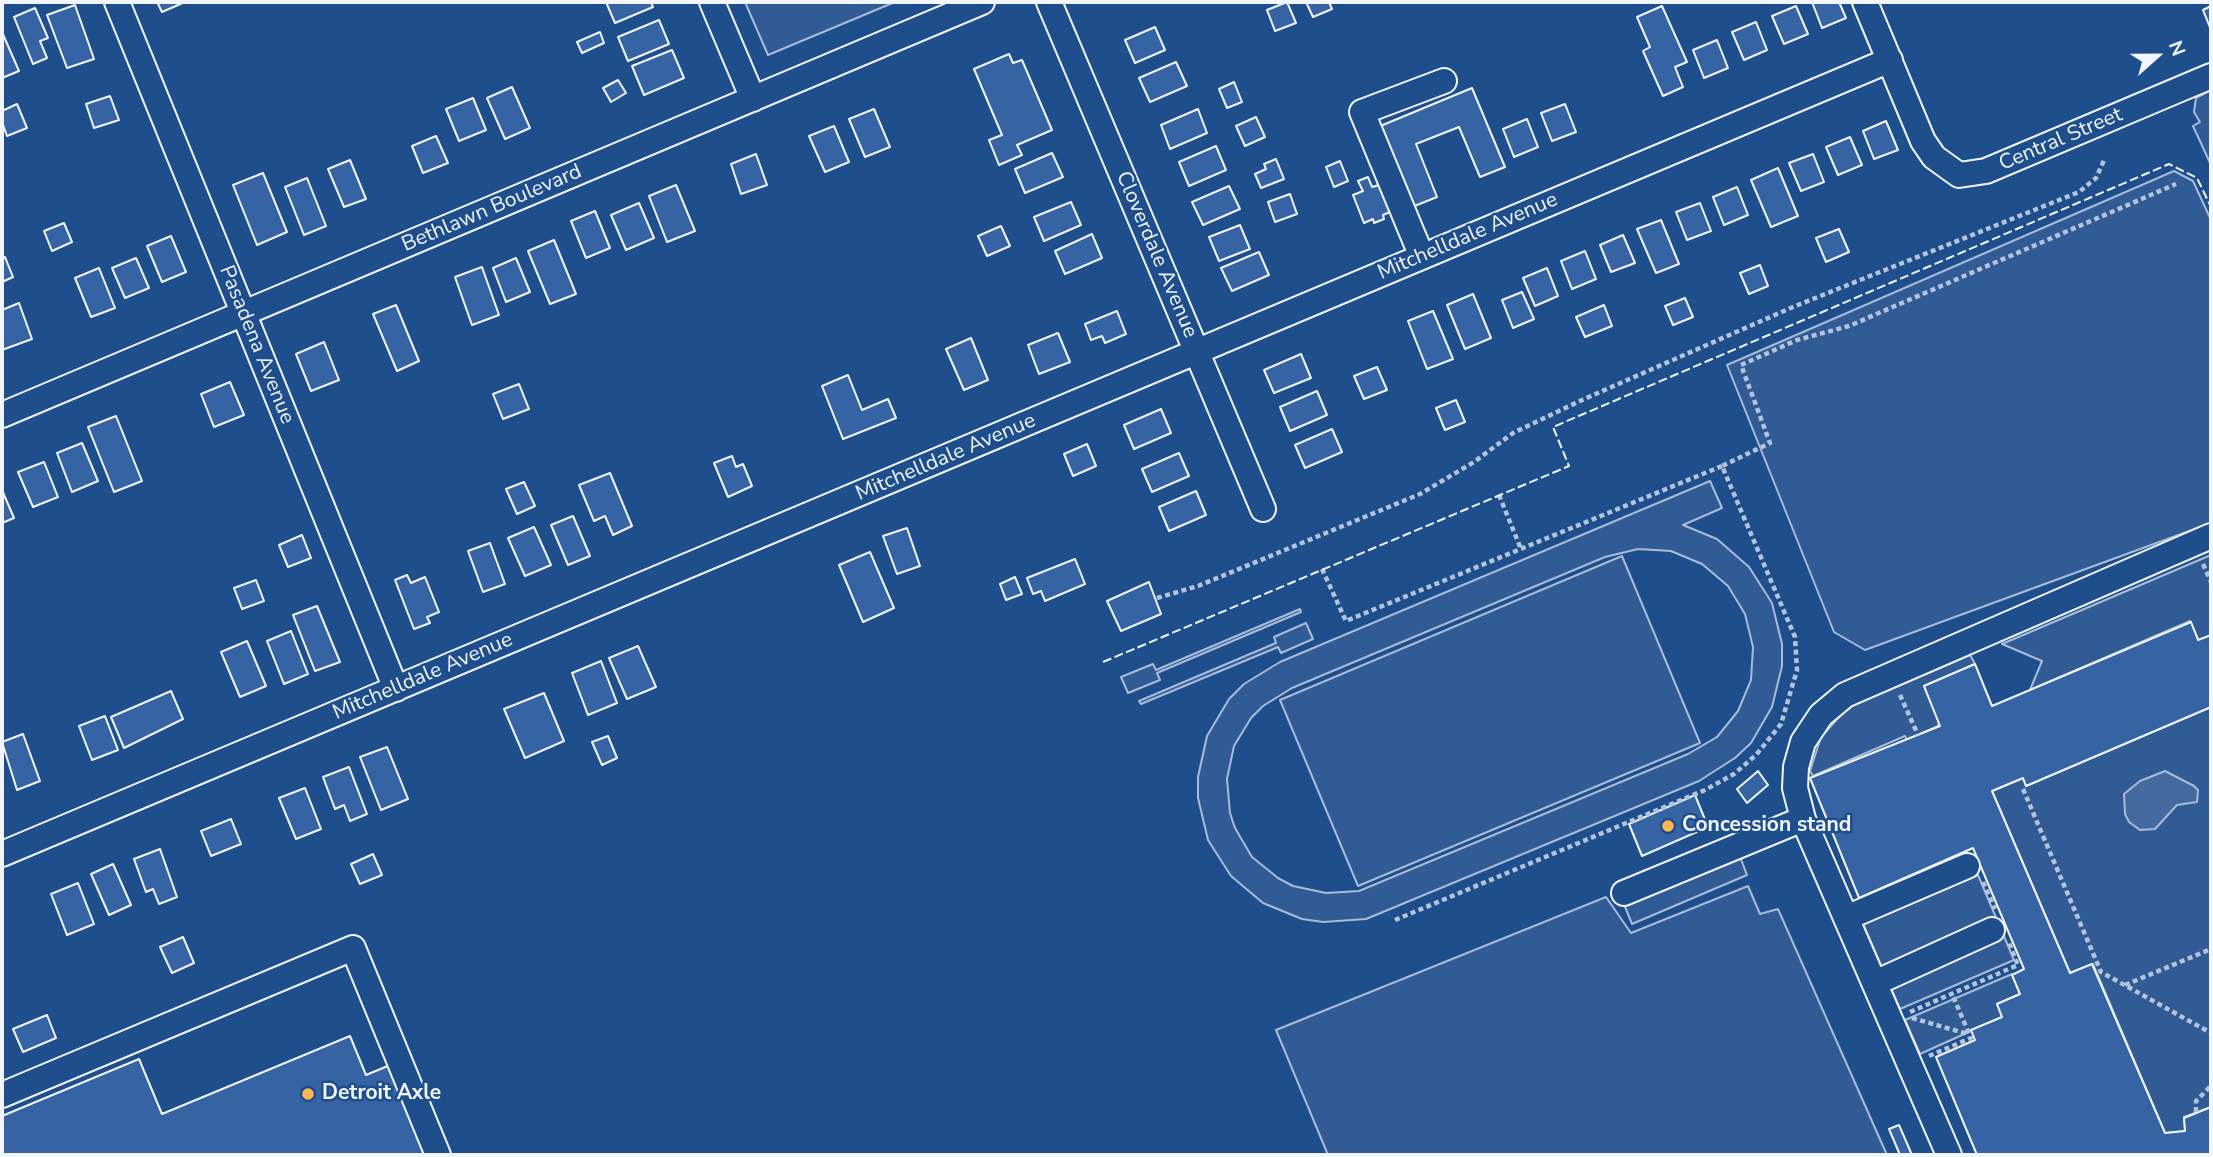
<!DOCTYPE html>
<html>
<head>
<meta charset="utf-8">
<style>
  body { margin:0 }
  #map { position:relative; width:2213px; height:1157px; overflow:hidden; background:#1f4e8c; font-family:"Nunito Sans",sans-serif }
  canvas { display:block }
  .frame { position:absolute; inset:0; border:4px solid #f2f6ff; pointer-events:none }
  .north { position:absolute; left:2122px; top:21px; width:70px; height:70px; -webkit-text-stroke:5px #1f4e8c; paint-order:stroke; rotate:69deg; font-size:19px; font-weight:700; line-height:28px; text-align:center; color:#f2f6ff }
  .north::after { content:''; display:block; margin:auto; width:24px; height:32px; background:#f2f6ff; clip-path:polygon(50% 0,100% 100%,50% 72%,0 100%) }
</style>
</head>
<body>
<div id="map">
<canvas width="2213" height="1157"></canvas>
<div class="frame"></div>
<div class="north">N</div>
</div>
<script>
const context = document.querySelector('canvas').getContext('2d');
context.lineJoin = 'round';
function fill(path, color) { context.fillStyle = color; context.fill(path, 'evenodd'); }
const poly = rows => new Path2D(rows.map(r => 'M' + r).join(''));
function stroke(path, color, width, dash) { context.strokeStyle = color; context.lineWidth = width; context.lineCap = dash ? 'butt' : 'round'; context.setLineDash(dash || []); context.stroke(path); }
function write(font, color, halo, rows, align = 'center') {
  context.font = font + ' "Nunito Sans",sans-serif'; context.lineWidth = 5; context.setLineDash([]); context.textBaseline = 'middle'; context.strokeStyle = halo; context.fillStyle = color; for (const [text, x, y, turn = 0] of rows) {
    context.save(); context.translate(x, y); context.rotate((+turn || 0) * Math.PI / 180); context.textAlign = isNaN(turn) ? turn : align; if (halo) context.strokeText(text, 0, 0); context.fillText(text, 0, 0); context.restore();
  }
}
const built = poly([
  [745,2,895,2,768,55,745,2],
  [2211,90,2211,165,2193,126,2200,122,2194,112,2196,98,2211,90],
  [2174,171,2193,181,2211,220,2211,523,1865,650,1834,632,1727,365,2174,171],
  [1710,481,1722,508,1683,525,1717,539,1749,567,1772,603,1782,644,1782,666,1772,707,1751,743,1735,758,1699,781,1366,919,1323,922,1302,919,1263,903,1231,876,1208,840,1198,798,1198,777,1207,736,1229,699,1244,684,1280,662,1710,481],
  [1638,549,1671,551,1702,564,1728,586,1745,614,1753,647,1751,680,1738,711,1717,737,1688,754,1359,891,1326,893,1293,886,1278,878,1252,857,1235,828,1230,813,1227,779,1234,746,1251,718,1263,706,1292,688,1605,557,1638,549],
  [2211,555,2211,635,2199,641,2190,621,2030,690,2042,661,2002,644,2211,555],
  [1622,556,1700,743,1358,886,1280,700,1622,556],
  [1300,609,1301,612,1157,673,1160,680,1128,693,1121,677,1153,664,1156,670,1300,609],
  [1306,623,1313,639,1281,653,1278,647,1141,704,1139,701,1276,643,1274,637,1306,623],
  [1970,655,1975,664,1924,686,1939,722,1938,726,1907,740,1905,736,1813,776,1810,771,1821,737,1840,716,1852,706,1970,655],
  [2211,707,2211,1107,2184,1117,2185,1131,2165,1133,2093,964,2070,973,1992,791,2023,778,2026,786,2211,707],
  [1733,838,1747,875,1632,924,1617,887,1733,838],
  [1978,875,2014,960,1900,1009,1863,924,1978,875],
  [1748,886,1760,914,1778,909,1887,1155,1328,1155,1276,1030,1606,897,1631,933,1748,886],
  [2012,974,2020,994,1997,1004,2002,1017,1920,1054,1905,1020,2012,974]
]);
const water = poly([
  [2165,771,2194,786,2198,790,2197,802,2177,805,2155,829,2140,830,2129,822,2125,814,2124,794,2140,781,2165,771]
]);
const building = poly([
  [157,2,185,2,162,12,157,2],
  [606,2,651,2,653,7,615,23,606,2],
  [1287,2,1296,23,1275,31,1267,10,1287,2],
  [1306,2,1329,2,1332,9,1313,17,1306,2],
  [1812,2,1839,2,1846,18,1822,28,1812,2],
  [75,5,94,59,67,68,47,15,75,5],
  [1662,6,1687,62,1675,67,1683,87,1663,96,1643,51,1650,47,1637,17,1662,6],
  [1796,6,1808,34,1784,44,1772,16,1796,6],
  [2211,6,2211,30,2203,10,2211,6],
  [35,8,48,38,40,41,47,58,33,64,14,17,35,8],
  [659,20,669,44,628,61,618,37,659,20],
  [1756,22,1767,50,1744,60,1732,32,1756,22],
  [1155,27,1165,50,1135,63,1125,40,1155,27],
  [2,32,19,71,2,78,2,32],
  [600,32,604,43,582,53,577,42,600,32],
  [1717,40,1728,68,1704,78,1693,50,1717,40],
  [672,50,684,78,644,95,632,66,672,50],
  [1009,54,1013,63,1022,60,1052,130,1017,145,1022,155,999,165,989,140,1002,135,974,69,1009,54],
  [1176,62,1187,86,1150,102,1139,78,1176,62],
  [618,80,626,93,611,102,603,88,618,80],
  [1234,82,1242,102,1227,108,1219,89,1234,82],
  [512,87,530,128,505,139,487,98,512,87],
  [1472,88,1505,167,1480,177,1459,127,1416,144,1437,197,1412,207,1378,127,1472,88],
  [110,96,119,120,94,128,86,104,110,96],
  [473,98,486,130,459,141,446,109,473,98],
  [17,104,27,128,7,136,2,122,2,111,17,104],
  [1565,104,1576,132,1552,141,1541,113,1565,104],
  [874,109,890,147,865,157,849,119,874,109],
  [1198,109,1207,133,1170,149,1161,125,1198,109],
  [1256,117,1265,137,1245,146,1236,126,1256,117],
  [1527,119,1538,147,1514,157,1503,129,1527,119],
  [1886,121,1898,150,1874,159,1863,131,1886,121],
  [834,126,849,162,825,172,809,136,834,126],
  [436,136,448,163,423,173,412,146,436,136],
  [1850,137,1862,165,1838,175,1826,147,1850,137],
  [1216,146,1226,170,1189,186,1179,162,1216,146],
  [1052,153,1063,177,1025,193,1015,169,1052,153],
  [756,154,767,185,741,194,731,164,756,154],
  [1813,154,1824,182,1801,191,1789,163,1813,154],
  [1276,159,1284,179,1261,188,1255,174,1266,169,1264,164,1276,159],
  [350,160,366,199,344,207,328,169,350,160],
  [1340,161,1348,181,1334,187,1326,167,1340,161],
  [1778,168,1798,216,1771,227,1751,180,1778,168],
  [263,173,287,232,257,245,233,185,263,173],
  [1368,177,1372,187,1379,185,1390,212,1383,215,1384,219,1374,223,1373,219,1364,223,1353,195,1363,191,1358,181,1368,177],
  [307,178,326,226,304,235,285,187,307,178],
  [676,185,695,231,667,242,649,196,676,185],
  [1229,186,1240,209,1203,225,1192,202,1229,186],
  [1737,187,1748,215,1724,225,1713,197,1737,187],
  [1290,194,1297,214,1275,222,1268,202,1290,194],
  [1071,202,1081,225,1044,241,1034,217,1071,202],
  [639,203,654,238,626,250,611,215,639,203],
  [1700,203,1711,231,1687,240,1676,212,1700,203],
  [595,211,610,248,586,258,571,221,595,211],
  [1661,220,1679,264,1656,273,1637,229,1661,220],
  [64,223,72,242,52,251,44,231,64,223],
  [1240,225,1250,249,1219,261,1209,237,1240,225],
  [1001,226,1010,246,987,256,978,236,1001,226],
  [1839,229,1849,252,1826,262,1816,238,1839,229],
  [1092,234,1102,258,1065,274,1055,251,1092,234],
  [1623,235,1635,263,1611,272,1600,245,1623,235],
  [171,236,186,272,162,282,147,246,171,236],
  [554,240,576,294,550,304,528,251,554,240],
  [1585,251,1596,279,1572,289,1561,261,1585,251],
  [1259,252,1269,275,1232,291,1221,268,1259,252],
  [5,257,13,277,2,282,2,259,5,257],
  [136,258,149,288,125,298,112,268,136,258],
  [516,258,530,292,506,302,493,268,516,258],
  [1760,265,1768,286,1749,294,1740,273,1760,265],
  [482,267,499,315,472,325,455,277,482,267],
  [99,268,115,308,91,317,75,278,99,268],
  [1547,268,1558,296,1535,306,1523,278,1547,268],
  [1522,292,1534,319,1513,328,1502,300,1522,292],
  [1473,294,1491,338,1465,349,1447,305,1473,294],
  [1685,298,1693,317,1673,325,1665,306,1685,298],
  [19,303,32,339,2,350,2,310,19,303],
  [396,305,419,361,397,371,373,314,396,305],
  [1604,305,1612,326,1585,337,1576,317,1604,305],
  [1117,311,1126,334,1105,343,1102,336,1091,340,1085,324,1117,311],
  [1433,311,1453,359,1427,369,1408,321,1433,311],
  [1058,333,1070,362,1039,374,1028,345,1058,333],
  [971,338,988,380,964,390,946,349,971,338],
  [324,342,339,380,311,391,296,354,324,342],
  [1301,354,1311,378,1274,393,1264,370,1301,354],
  [1377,367,1387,390,1364,399,1354,376,1377,367],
  [848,375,862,410,888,399,896,418,843,439,822,386,848,375],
  [230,382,244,415,214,427,201,394,230,382],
  [519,384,529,409,503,419,493,394,519,384],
  [1317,391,1327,415,1290,431,1280,407,1317,391],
  [1456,400,1465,422,1445,430,1436,408,1456,400],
  [1161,409,1171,433,1134,449,1124,425,1161,409],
  [116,416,142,481,114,492,88,427,116,416],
  [1332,429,1342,452,1305,468,1295,445,1332,429],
  [82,443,98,481,72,492,57,453,82,443],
  [1087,444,1096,466,1073,476,1064,454,1087,444],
  [1179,453,1189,476,1152,492,1142,469,1179,453],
  [732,456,736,467,743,464,752,486,728,497,714,463,732,456],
  [44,462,58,497,33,507,18,472,44,462],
  [610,473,632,526,613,535,605,516,594,521,579,485,610,473],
  [524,482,535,506,517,514,506,489,524,482],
  [2,490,14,518,2,523,2,490],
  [1196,491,1206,515,1169,531,1159,507,1196,491],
  [573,516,590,556,568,565,551,525,573,516],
  [534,527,551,565,525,576,508,538,534,527],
  [907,528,920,566,897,574,883,536,907,528],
  [302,535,311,558,288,567,279,545,302,535],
  [490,543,505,584,483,592,468,551,490,543],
  [870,552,894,608,863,622,839,565,870,552],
  [1075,559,1085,584,1045,601,1041,591,1033,594,1027,578,1075,559],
  [407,575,411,583,425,577,439,612,427,617,430,623,414,629,395,580,407,575],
  [1015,577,1022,594,1006,600,1000,584,1015,577],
  [256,580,264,601,242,609,234,588,256,580],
  [1149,582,1161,614,1121,631,1107,601,1149,582],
  [317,606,340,662,315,671,293,615,317,606],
  [2191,622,2198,640,2211,635,2211,707,2026,786,2023,778,1992,791,2070,973,2092,964,2165,1133,2185,1131,2184,1118,2211,1107,2211,1155,1977,1155,1936,1057,1975,1040,1971,1030,2002,1017,1997,1004,2020,994,2012,975,2024,969,1973,848,1859,898,1810,778,1940,726,1924,686,1975,664,1992,706,2191,622],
  [291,631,308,674,284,684,267,641,291,631],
  [247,641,266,686,240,697,221,652,247,641],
  [638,646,656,687,627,699,609,658,638,646],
  [601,661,617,703,588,715,572,673,601,661],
  [171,691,183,719,124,748,111,717,171,691],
  [544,693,564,741,525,758,504,709,544,693],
  [105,716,118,750,92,760,79,726,105,716],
  [23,734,40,781,17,790,2,742,23,734],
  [608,736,617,758,602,765,592,742,608,736],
  [387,747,408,799,381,810,360,757,387,747],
  [349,767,367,814,350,821,344,805,335,809,323,777,349,767],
  [1758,771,1768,785,1747,803,1737,789,1758,771],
  [305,788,321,829,296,839,279,798,305,788],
  [1695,795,1708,827,1642,856,1629,824,1695,795],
  [231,819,241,844,211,856,201,831,231,819],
  [160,849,177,897,159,904,153,889,146,892,134,859,160,849],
  [373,854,382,875,360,884,351,864,373,854],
  [113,864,131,905,109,915,91,874,113,864],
  [78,883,94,924,67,935,51,894,78,883],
  [183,937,194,963,172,973,160,947,183,937],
  [47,1015,56,1038,23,1052,13,1029,47,1015],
  [350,1036,366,1075,395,1063,433,1155,2,1155,2,1116,139,1059,162,1114,350,1036],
  [1899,1125,1912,1155,1900,1155,1889,1129,1899,1125]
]);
const path = poly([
  [1499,495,1521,549],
  [2203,564,2211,582],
  [1322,569,1346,621,1722,466],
  [1157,598,1198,586,1420,494,1474,462,1513,433,1582,400,1793,307,2079,192,2096,178,2105,158],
  [1900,695,1918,735],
  [2023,789,2101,972,2211,1033],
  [1983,882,1995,909],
  [1395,920,1705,790,1734,774,1756,755,1781,724,1797,670,1795,637,1722,466,1770,443,1741,365,1797,340,1849,326,2176,184],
  [2125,985,2211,949],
  [1910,1012,2018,965,2009,943],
  [1912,1018,1968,1034],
  [1929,1056,1971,1038,1952,994],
  [2196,1112,2196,1101,2211,1086]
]);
const minor = poly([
  [117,2,396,689],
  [712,2,753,99],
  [1049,2,1263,509],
  [1865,2,1923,141,1934,157,1959,175,1986,171,2211,76],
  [1422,257,1362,112,1444,81],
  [2,415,982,2],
  [2,854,1890,60],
  [1624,893,1803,819],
  [1846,918,1967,866],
  [1875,983,1992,930],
  [2,1095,353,948,438,1155],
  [1949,1155,1803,819,1795,788,1796,767,1803,742,1821,715,1845,695,2211,536]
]);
const fence = poly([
  [1103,662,1569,466,1553,427,2169,164,2197,178,2211,207]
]);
const markers = [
  [1668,826,7,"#ffb74d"],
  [308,1094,7,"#ffb74d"]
];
const streetNames = [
  ["Central Street",2061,140,-23],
  ["Bethlawn Boulevard",492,209,-23],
  ["Mitchelldale Avenue",1468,237,-23],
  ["Cloverdale Avenue",1156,255,67],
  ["Pasadena Avenue",256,345,68],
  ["Mitchelldale Avenue",946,458,-23],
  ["Mitchelldale Avenue",423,677,-23]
];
const poiNames = [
  ["Concession stand",1682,826],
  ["Detroit Axle",322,1094]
];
fill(built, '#305b95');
stroke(built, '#a8bbd7', 2);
fill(water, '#446ba0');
stroke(water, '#a8bbd7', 2);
fill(building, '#3563a3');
stroke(building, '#f2f6ff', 2);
stroke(minor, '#f2f6ff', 28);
stroke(path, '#b3c4dc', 4.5, [5, 3.5]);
stroke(minor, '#1f4e8c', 24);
stroke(fence, '#f2f6ff', 2, [9, 3.5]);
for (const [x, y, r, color] of markers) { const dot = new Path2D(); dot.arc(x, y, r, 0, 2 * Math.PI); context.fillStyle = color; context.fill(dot); stroke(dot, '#1f4e8c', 2.5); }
write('21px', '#f2f6ff', '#1f4e8c', streetNames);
write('bold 21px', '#f2f6ff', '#1f4e8c', poiNames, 'left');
</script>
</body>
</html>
